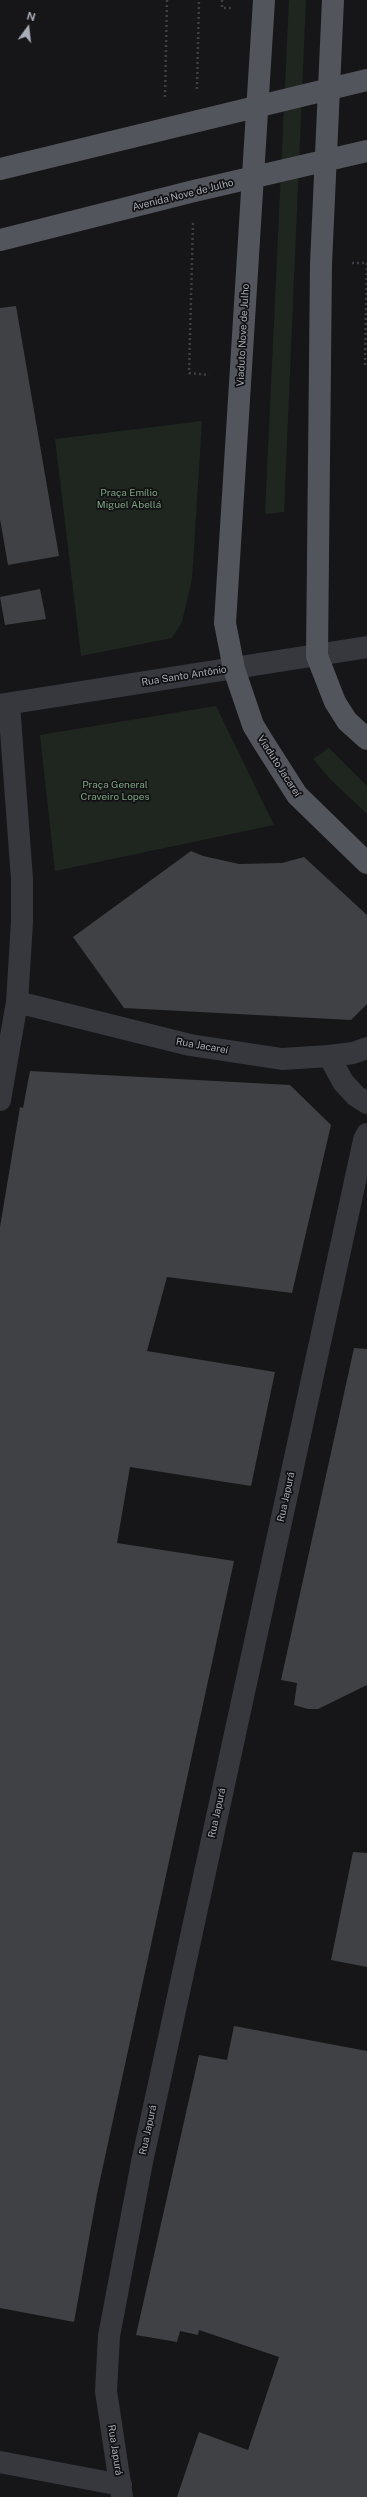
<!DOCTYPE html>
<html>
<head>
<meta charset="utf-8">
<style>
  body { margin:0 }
  #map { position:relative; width:367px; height:2497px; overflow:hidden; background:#161618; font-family:"Public Sans",sans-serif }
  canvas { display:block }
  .north { position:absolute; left:8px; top:8px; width:40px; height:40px; -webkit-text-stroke:3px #111113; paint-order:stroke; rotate:15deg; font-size:11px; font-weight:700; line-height:16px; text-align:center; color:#a8adb8 }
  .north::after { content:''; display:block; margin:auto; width:14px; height:18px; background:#a8adb8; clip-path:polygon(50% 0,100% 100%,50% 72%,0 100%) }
</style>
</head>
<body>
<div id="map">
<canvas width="367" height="2497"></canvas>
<div class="north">N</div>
</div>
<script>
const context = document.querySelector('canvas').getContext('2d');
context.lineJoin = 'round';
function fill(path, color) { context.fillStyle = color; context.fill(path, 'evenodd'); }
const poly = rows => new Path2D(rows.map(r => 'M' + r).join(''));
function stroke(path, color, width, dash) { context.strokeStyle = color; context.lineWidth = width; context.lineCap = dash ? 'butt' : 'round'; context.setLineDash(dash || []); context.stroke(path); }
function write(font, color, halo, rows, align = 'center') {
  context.font = font + ' "Public Sans",sans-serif'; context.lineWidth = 3.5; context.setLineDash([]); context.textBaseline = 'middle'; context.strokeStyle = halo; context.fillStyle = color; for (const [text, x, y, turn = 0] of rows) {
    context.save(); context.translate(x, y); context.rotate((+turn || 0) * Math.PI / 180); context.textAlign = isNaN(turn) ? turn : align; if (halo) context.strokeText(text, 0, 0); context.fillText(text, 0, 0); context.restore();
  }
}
const green = poly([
  [289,0,306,0,284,512,265,514],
  [202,421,192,579,182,622,172,638,81,656,55,439],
  [216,706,274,825,55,871,40,735],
  [329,748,367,786,367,814,330,779,313,759]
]);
const building = poly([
  [16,306,59,556,8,565,0,519,0,308],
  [40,589,46,619,5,625,0,597],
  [191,851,203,856,239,864,282,863,304,857,367,915,367,1004,351,1020,124,1008,73,937],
  [30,1071,290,1085,331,1125,292,1293,167,1277,147,1351,275,1372,251,1486,130,1467,117,1543,234,1561,97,2194,74,2322,0,2308,0,1227,20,1107,23,1108],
  [354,1348,367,1349,367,1685,318,1709,308,1709,294,1705,297,1683,281,1680],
  [353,1852,367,1853,367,1967,331,1960],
  [234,2026,367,2051,367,2497,177,2497,199,2432,248,2450,279,2357,199,2330,198,2335,180,2331,177,2342,136,2335,199,2055,227,2060]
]);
const path = poly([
  [222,0,222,8,233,8],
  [197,89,199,0],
  [165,97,167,0],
  [193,223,189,373,209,375],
  [352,263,367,263],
  [367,263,365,366,367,366]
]);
const minor = poly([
  [0,705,367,647],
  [17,1002,190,1045,282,1059,329,1056,343,1082,356,1096,367,1103],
  [329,1056,353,1053,367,1048],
  [0,1100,17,1002,22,922,22,879,9,704],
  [0,2462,121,2485],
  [122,2497,106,2391,109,2336,142,2162,364,1140,367,1134]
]);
const major = poly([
  [264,0,225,623,234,669,253,725,262,740,297,795,367,863],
  [333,0,321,264,317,656,335,702,347,721,367,739],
  [0,169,367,80],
  [0,240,194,191,367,151]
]);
const streetNames = [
  ["Avenida Nove de Julho",183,195,-14],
  ["Viaduto Nove de Julho",243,335,-87],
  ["Rua Santo Antônio",184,676,-9],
  ["Viaduto Jacareí",279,766,57],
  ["Rua Jacareí",202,1046,10],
  ["Rua Japurá",286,1497,-78],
  ["Rua Japurá",217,1813,-78],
  ["Rua Japurá",148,2130,-78],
  ["Rua Japurá",115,2450,81]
];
const parkNames = [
  ["Praça Emílio",129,493],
  ["Miguel Abellá",129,505],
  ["Praça General",115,785],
  ["Craveiro Lopes",115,797]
];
fill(green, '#1e261f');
fill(building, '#404145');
stroke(path, '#3d3f44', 2.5, [2, 3]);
stroke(minor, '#37383d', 22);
stroke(major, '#53555c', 22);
write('10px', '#a8adb8', '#111113', streetNames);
write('10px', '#7fa381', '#111113', parkNames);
</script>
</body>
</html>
